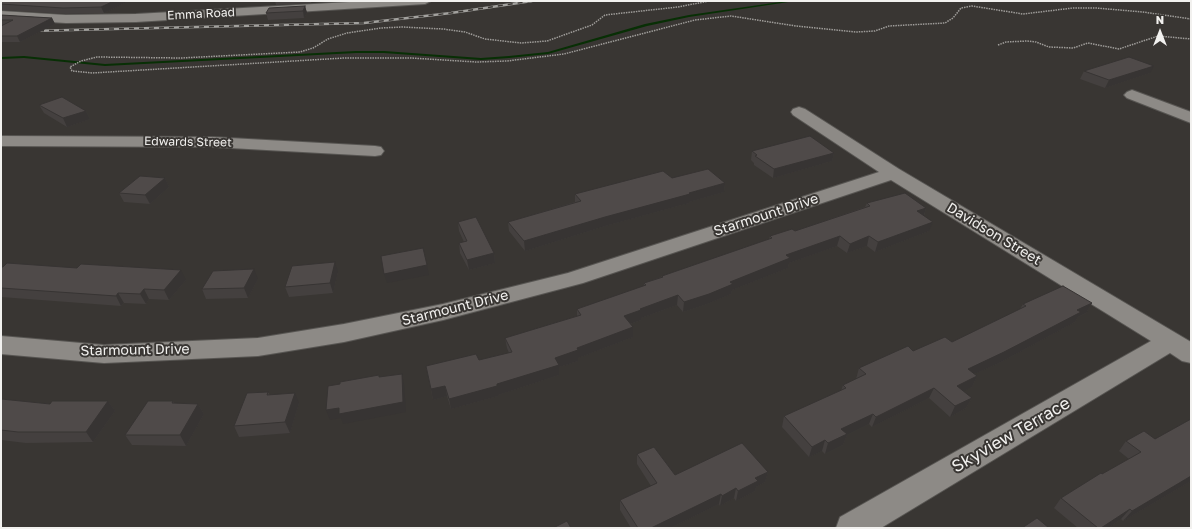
<!DOCTYPE html>
<html>
<head>
<meta charset="utf-8">
<style>
  body { margin:0 }
  #map { position:relative; width:1192px; height:529px; overflow:hidden; background:#393633; font-family:"Golos Text",sans-serif }
  canvas { display:block }
  .frame { position:absolute; inset:0; border:2px solid #f2f1ef; pointer-events:none }
  .north { position:absolute; left:1140px; top:12px; width:40px; height:40px; -webkit-text-stroke:3px #393633; paint-order:stroke; rotate:0deg; font-size:11px; font-weight:700; line-height:16px; text-align:center; color:#f2f1ef }
  .north::after { content:''; display:block; margin:auto; width:14px; height:18px; background:#f2f1ef; clip-path:polygon(50% 0,100% 100%,50% 72%,0 100%) }
</style>
</head>
<body>
<div id="map">
<canvas width="1192" height="529"></canvas>
<div class="frame"></div>
<div class="north">N</div>
</div>
<script>
const context = document.querySelector('canvas').getContext('2d');
context.lineJoin = 'round';
const poly = rows => new Path2D(rows.map(r => 'M' + r).join(''));
function fill(path, color) { context.fillStyle = color; context.fill(path, 'evenodd'); }
function stroke(path, color, width, dash) { context.strokeStyle = color; context.lineWidth = width; context.lineCap = dash ? 'butt' : 'round'; context.setLineDash(dash || []); context.stroke(path); }
function write(font, color, halo, rows, align = 'center') {
  context.font = font + ' "Golos Text",sans-serif'; context.lineWidth = 4; context.setLineDash([]); context.textBaseline = 'middle'; context.strokeStyle = halo; context.fillStyle = color; for (const [text, x, y, turn = 0] of rows) {
    context.save(); context.translate(x, y); context.rotate((+turn || 0) * Math.PI / 180); context.textAlign = isNaN(turn) ? turn : align; if (halo) context.strokeText(text, 0, 0); context.fillText(text, 0, 0); context.restore();
  }
}
const stream = poly([
  [787,1,795,1,689,17,647,26,548,54,509,58,481,60,384,53,356,53,105,66,24,58,1,59,1,57,24,56,105,64,356,51,384,51,481,58,509,56,548,52,645,24,689,15,787,1]
]);
const path = poly([
  [709,1,678,7,605,15,592,25,547,41,521,43,485,39,465,32,443,29,402,27,381,28,347,33,328,39,313,48,300,52,181,58,97,57,81,61,70,67,72,71,92,73,344,58,411,58,476,62,507,61,564,54,695,20,731,16,796,26,856,32,875,31,889,26,945,23,953,18,961,8,972,6,1023,14,1073,8,1096,8,1143,12,1191,19],
  [998,45,1006,42,1027,41,1036,42,1049,47,1073,48,1088,43,1119,49,1158,36,1191,39]
]);
const minor = poly([
  [367,1,431,1,425,4,136,22,66,23,1,19,1,11,66,15,136,14,367,1],
  [1132,90,1191,112,1191,123,1127,98,1124,95,1127,92,1132,90],
  [799,107,805,109,899,169,1191,342,1191,363,1182,361,1170,353,881,528,836,528,840,517,1151,341,891,180,583,283,443,320,344,342,258,356,104,363,1,354,1,336,104,345,258,338,344,324,443,304,568,273,879,172,793,115,791,112,793,109,799,107],
  [1,136,212,137,375,146,381,147,384,151,381,155,375,156,212,147,1,146,1,136]
]);
const rail = poly([
  [29,31,364,23,451,13,532,1]
]);
const wall = poly([
  [1,1,129,1,104,13,66,14,1,10],
  [275,1,312,1,311,3,276,5],
  [305,6,307,13,304,18,268,20,266,13],
  [1,15,52,18,55,24,20,42,1,42],
  [1084,71,1150,73,1105,88,1080,79],
  [39,105,86,111,90,119,67,127,44,113],
  [752,151,834,153,832,161,773,178,754,165,754,163,751,160],
  [165,178,169,187,150,204,124,202,119,193],
  [672,178,725,183,724,192,689,202,689,203,605,226,525,251,509,231,508,222,575,202,575,194],
  [867,203,926,208,924,216,929,231,875,252,867,246,847,253,837,246,789,263,788,268,732,290,731,294,707,304,683,312,677,305,641,318,641,320,630,324,633,337,578,358,578,361,559,367,559,375,498,395,498,396,451,409,447,396,433,400,426,366,479,360,509,353,507,348,505,338,577,316,577,309,644,286,644,283,661,277,662,276,769,239,770,236,795,231,865,207],
  [458,222,494,253,495,263,469,270,460,253,459,243,464,242,459,231],
  [1,267,186,280,169,300,149,299,146,304,124,303,121,306,1,297],
  [338,272,333,293,289,297,285,287],
  [258,279,248,298,206,299,202,289],
  [1092,303,1086,313,1078,317,1075,322,999,363,974,374,977,376,972,387,963,391,972,398,966,408,950,417,929,398,872,427,869,424,847,435,843,445,825,454,822,451,809,457,782,427,784,416,841,391,843,385,856,379,859,368,913,351,952,342,1020,309,1023,304],
  [268,392,270,395,299,403,290,433,239,437,234,426],
  [1,399,50,404,108,401,115,411,93,442,26,443,1,440],
  [173,401,174,403,198,404,204,414,186,446,132,445,125,435],
  [1191,419,1191,481,1123,521,1121,519,1108,528,1078,528,1054,508,1061,498,1129,459,1119,451,1126,441,1155,439],
  [637,454,675,475,768,472,765,482,756,487,755,491,736,501,734,498,720,506,719,504,670,528,631,528,620,510,620,500,651,486,637,464]
]);
const shadedWall = poly([
  [114,1,129,1,104,13,101,7],
  [305,6,307,13,304,18,303,11],
  [52,18,55,24,20,42,17,36],
  [1154,66,1150,73,1105,88,1109,80],
  [86,111,90,119,67,127,63,118],
  [834,153,832,161,773,178,774,169],
  [165,178,169,187,150,204,145,195],
  [725,183,724,192,689,202,689,203,605,226,525,251,524,241,605,217,689,193],
  [926,208,923,218,917,211],
  [933,222,929,231,875,252,878,242],
  [840,236,837,246,789,263,788,268,732,290,731,294,707,304,683,312,684,302,786,255],
  [869,236,867,246,847,253,850,244],
  [494,253,495,263,469,270,467,260],
  [335,262,338,272,333,293,330,283],
  [427,265,429,275,387,283,384,274],
  [254,269,258,279,248,298,244,288],
  [181,270,186,280,169,300,164,290],
  [144,289,149,299,146,304,140,294],
  [118,293,124,303,121,306,116,296],
  [678,295,677,305,641,318,641,320,624,326,624,316,640,309],
  [1092,303,1086,313,1078,317,1075,322,999,363,963,379,968,369,1077,310],
  [633,327,633,337,578,358,578,361,559,367,559,375,498,395,498,396,451,409,449,399,497,384,577,348],
  [402,374,404,384,406,412,343,424,341,418,330,420,326,410],
  [977,376,972,387,952,397,957,386],
  [445,386,447,396,433,400,431,389],
  [934,388,929,398,872,427,876,417],
  [295,393,299,403,290,433,285,422],
  [972,398,966,408,950,417,955,406],
  [108,401,115,411,93,442,86,432],
  [198,404,204,414,186,446,180,435],
  [873,414,869,424,847,435,843,445,825,454,828,443,841,429],
  [825,440,822,451,809,457,812,447],
  [768,472,765,482,756,487,755,491,736,501,738,491,755,478],
  [1191,476,1191,481,1123,521,1132,511],
  [736,488,734,498,720,506,722,496],
  [721,494,719,504,670,528,651,528],
  [1130,509,1121,519,1108,528,1101,528]
]);
const building = poly([
  [1,1,114,1,101,7,63,8,1,4,1,1],
  [305,6,303,11,266,13,269,8,305,6],
  [1,15,52,18,17,36,1,36,1,26,13,20,1,20,1,15],
  [1129,57,1154,66,1109,80,1084,71,1129,57],
  [62,97,86,111,63,118,39,105,62,97],
  [810,136,834,153,774,169,755,156,757,155,752,151,810,136],
  [708,169,725,183,689,193,690,194,605,217,524,241,508,222,581,201,575,194,663,171,672,178,708,169],
  [140,176,165,178,145,195,119,193,140,176],
  [905,193,926,208,917,211,933,222,878,242,869,236,850,244,840,236,786,255,790,258,730,282,733,284,709,294,684,302,678,295,640,309,641,310,624,316,633,327,577,348,578,350,555,358,559,365,497,384,497,386,449,399,445,386,431,389,426,366,476,354,479,360,512,352,505,338,581,315,577,309,646,285,644,283,663,277,662,276,772,238,770,236,792,229,795,231,870,206,867,203,905,193],
  [476,217,494,253,467,260,459,243,467,241,458,222,476,217],
  [423,248,427,265,384,274,381,256,423,248],
  [335,262,330,283,285,287,292,266,335,262],
  [7,263,77,268,81,264,181,270,164,290,144,289,140,294,118,293,116,296,1,288,1,267,3,267,7,263],
  [254,269,244,288,202,289,213,271,254,269],
  [1063,286,1092,303,1077,310,1081,312,1004,352,968,369,977,376,957,386,972,398,955,406,934,388,876,417,873,414,841,429,847,434,828,443,825,440,812,447,784,416,846,388,843,385,866,374,859,368,908,346,913,351,945,337,952,342,1026,306,1023,304,1063,286],
  [402,374,403,402,339,414,339,408,326,410,328,386,340,384,340,382,379,375,379,377,402,374],
  [268,392,267,395,295,393,285,422,234,426,247,393,268,392],
  [1,399,50,404,52,401,108,401,86,432,18,432,1,430,1,399],
  [148,401,173,401,172,403,198,404,180,435,125,435,148,401],
  [1191,419,1191,476,1132,511,1130,509,1101,528,1098,528,1061,498,1101,473,1102,474,1141,452,1126,441,1144,431,1155,439,1191,419],
  [742,443,768,472,755,478,758,481,738,491,736,488,722,496,721,494,651,528,638,528,620,500,657,483,637,454,654,447,675,475,742,443],
  [1037,518,1049,528,1022,528,1037,518],
  [567,521,571,528,553,528,567,521]
]);
const farStreetnames = [
  ["Emma Road",201,14,-3],
  ["Edwards Street",188,142,1]
];
const streetNames = [
  ["Starmount Drive",766,215,-18],
  ["Davidson Street",994,234,31],
  ["Starmount Drive",455,308,-14],
  ["Starmount Drive",135,350,-1]
];
const nearStreetnames = [
  ["Skyview Terrace",1011,435,-30]
];
fill(stream, '#082f05');
stroke(minor, '#575552', 2);
stroke(path, '#9f9d9a', 1.5, [1.5, 1]);
fill(minor, '#8d8a86');
stroke(rail, '#a2a19e', 2.5);
stroke(rail, '#393633', 1.5, [5]);
fill(wall, '#44403f');
fill(shadedWall, '#373433');
fill(building, '#4f4a49');
stroke(building, '#373433', 1);
write('12px', '#f2f1ef', '#393633', farStreetnames);
write('14px', '#f2f1ef', '#393633', streetNames);
write('17px', '#f2f1ef', '#393633', nearStreetnames);
</script>
</body>
</html>
